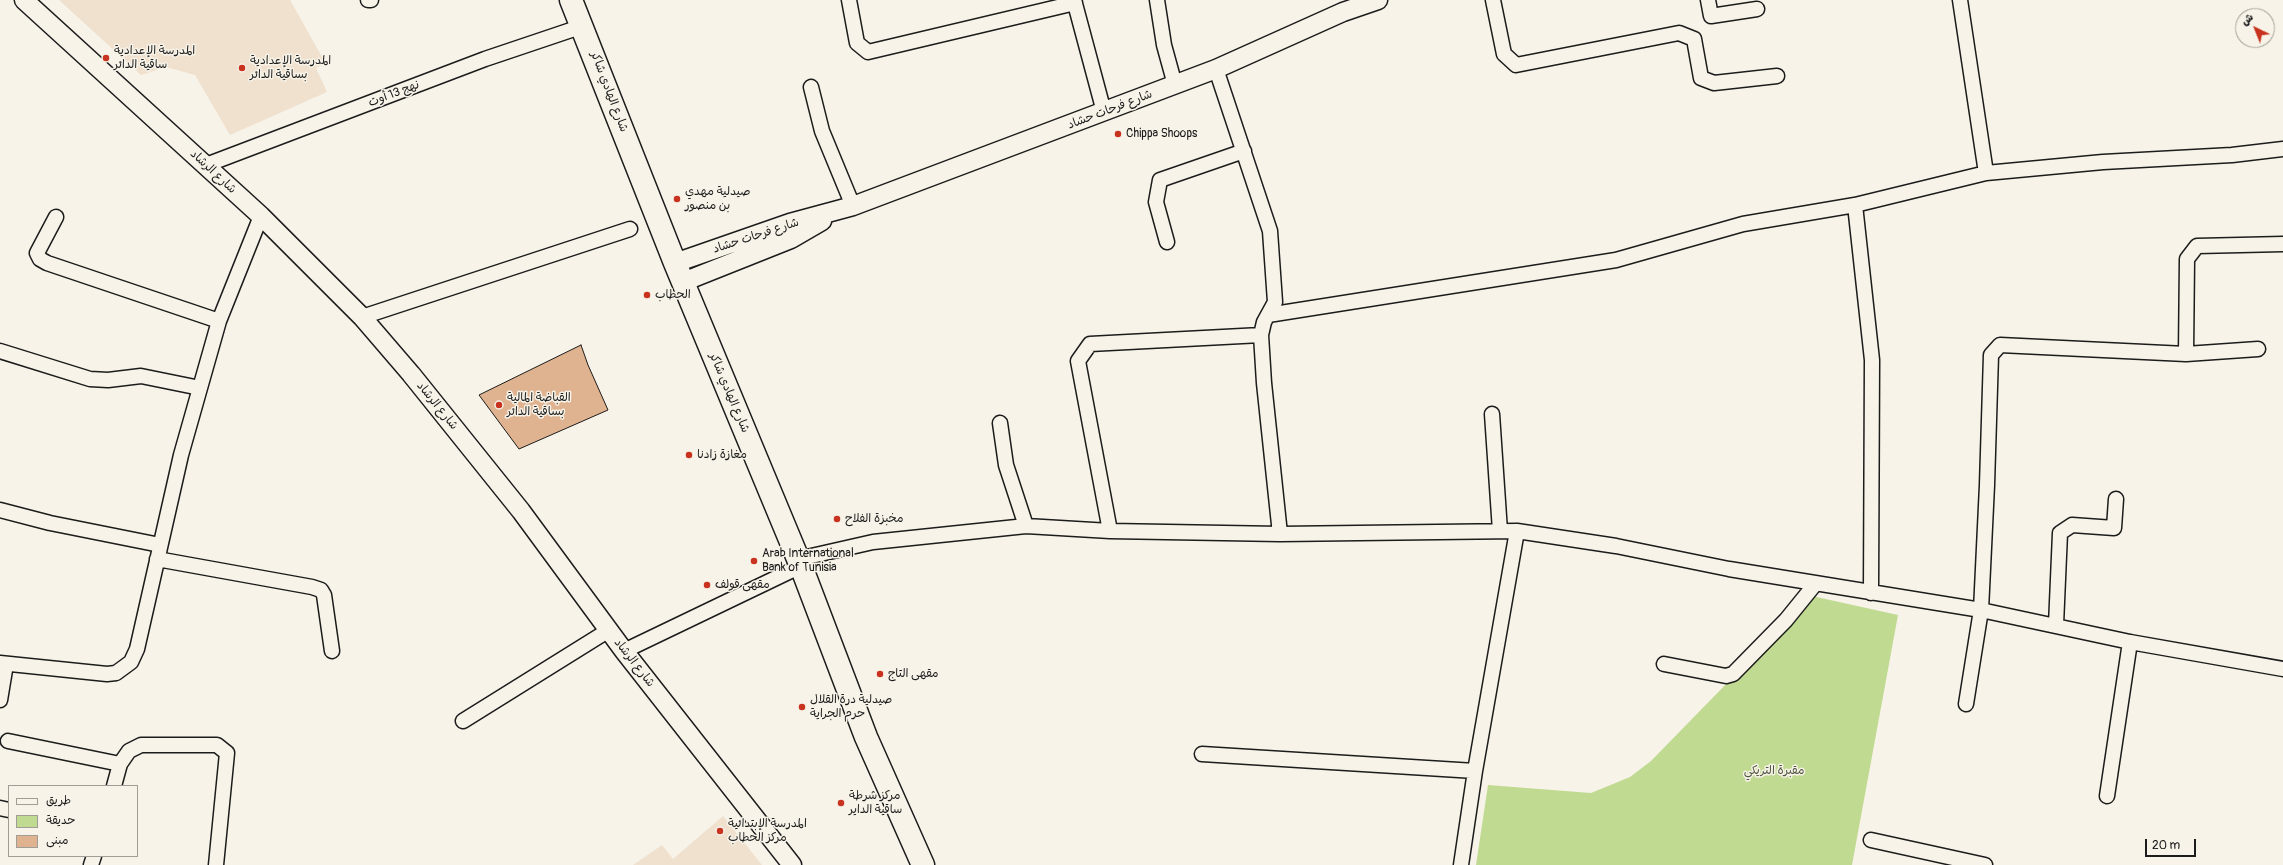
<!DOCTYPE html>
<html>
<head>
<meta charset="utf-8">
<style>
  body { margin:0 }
  #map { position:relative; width:2283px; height:865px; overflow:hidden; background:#f7f3e8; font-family:Pangolin,"Playpen Sans Arabic",sans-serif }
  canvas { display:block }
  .legend { position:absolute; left:8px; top:785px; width:130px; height:72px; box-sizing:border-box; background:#f7f3e8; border:1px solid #9f9d96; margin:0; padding:5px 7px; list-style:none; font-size:12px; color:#1c1c1c }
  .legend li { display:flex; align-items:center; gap:8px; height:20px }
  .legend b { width:20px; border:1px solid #9f9d96 }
  .north { position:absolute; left:2235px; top:8px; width:40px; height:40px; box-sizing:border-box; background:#f7f3e8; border:1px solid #9f9d96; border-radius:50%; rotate:317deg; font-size:11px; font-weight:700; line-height:16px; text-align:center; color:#1c1c1c }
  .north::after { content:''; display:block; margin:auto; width:14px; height:18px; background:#c8321e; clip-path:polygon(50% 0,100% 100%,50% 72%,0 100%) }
  .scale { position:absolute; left:2145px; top:839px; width:51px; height:18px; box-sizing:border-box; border:2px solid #1c1c1c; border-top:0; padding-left:5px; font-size:12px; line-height:14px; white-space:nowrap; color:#1c1c1c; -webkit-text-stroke:3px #f7f3e8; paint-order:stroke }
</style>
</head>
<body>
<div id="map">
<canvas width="2283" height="865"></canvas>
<ul class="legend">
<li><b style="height:5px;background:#f7f3e8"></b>طريق</li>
<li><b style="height:11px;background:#c1da91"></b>حديقة</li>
<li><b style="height:11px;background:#dfb290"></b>مبنى</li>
</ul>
<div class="north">ش</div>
<div class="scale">20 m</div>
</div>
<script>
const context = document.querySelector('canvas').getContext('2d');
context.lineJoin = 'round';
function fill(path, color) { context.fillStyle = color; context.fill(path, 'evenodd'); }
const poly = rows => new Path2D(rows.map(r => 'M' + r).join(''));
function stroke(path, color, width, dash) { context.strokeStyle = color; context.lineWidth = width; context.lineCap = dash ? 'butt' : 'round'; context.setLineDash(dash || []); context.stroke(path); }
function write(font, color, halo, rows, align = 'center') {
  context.font = font + ' Pangolin,"Playpen Sans Arabic",sans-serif'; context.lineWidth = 3; context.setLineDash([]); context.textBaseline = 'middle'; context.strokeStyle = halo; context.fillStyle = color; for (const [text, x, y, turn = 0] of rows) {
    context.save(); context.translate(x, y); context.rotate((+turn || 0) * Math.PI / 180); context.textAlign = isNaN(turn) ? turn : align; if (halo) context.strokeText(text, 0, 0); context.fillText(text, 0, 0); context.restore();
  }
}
const built = poly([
  [59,0,290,0,326,64,316,68,327,92,230,135,195,75,166,67,141,75],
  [723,816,762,865,633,865,662,845,673,859]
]);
const green = poly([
  [1812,596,1898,615,1852,865,1476,865,1488,785,1591,793,1630,777,1651,761]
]);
const building = poly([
  [581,345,588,365,608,410,519,449,479,395,581,345]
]);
const minor = poly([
  [368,0,371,0],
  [849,0,857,43,868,52,1075,3],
  [1074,0,1104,112],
  [1157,0,1164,45,1175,85],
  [1493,0,1504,54,1516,65,1679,33,1694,39,1701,78,1714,83,1777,76],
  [1708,0,1711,16,1757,9],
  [1960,0,1986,173],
  [1216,69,1270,231,1275,302,1264,322,1261,335,1264,383,1280,534],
  [811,87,822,131,853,206],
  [206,165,485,59,583,26],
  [1855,205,1872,360,1871,593],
  [56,217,37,253,40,259,47,263,219,321],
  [1167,242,1156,202,1160,180,1244,151],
  [1268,315,1616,260,1743,224,1855,205,1986,173,2103,162,2232,155,2283,149],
  [362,317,630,229],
  [0,351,90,379,108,380,141,376,200,388],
  [2186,354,2187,259,2197,246,2283,244],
  [1492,414,1500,531],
  [1000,423,1006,465,1026,526],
  [0,510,50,523,160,545],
  [1110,531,1078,361,1090,344,1261,335],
  [157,559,312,587,321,590,324,595,332,651],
  [798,559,873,542,1026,526,1110,531,1280,534,1517,531,1616,546,1729,569,1981,610,2130,642,2283,669],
  [2056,625,2060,533,2072,525,2114,528,2116,499],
  [624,651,801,566],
  [0,663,107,674,116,673,131,662,137,649,181,455,219,321,261,216],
  [1664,664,1726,676,1733,674,1786,620,1816,583],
  [0,700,6,664],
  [1966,704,1981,610,1987,485,1991,355,2000,345,2186,354,2258,349],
  [463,721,609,630],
  [8,741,120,764],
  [1202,754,1475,771],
  [114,786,120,764,129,751,141,745,217,745,227,753,216,865],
  [2107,796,2130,642],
  [0,808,9,810],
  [1871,840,1985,865],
  [91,865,94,856],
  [1461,865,1475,771,1517,531]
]);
const tertiary = poly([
  [24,0,261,216,362,317,411,374,521,511,624,651,792,865],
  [675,263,790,223,853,206,1216,69,1343,12,1378,0],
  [683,282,791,239,822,221]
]);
const primary = poly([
  [571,0,675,263,801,566,866,737,923,865]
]);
const markers = [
  [106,58,4,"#c8321e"],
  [242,68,4,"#c8321e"],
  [1118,134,4,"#c8321e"],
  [677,199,4,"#c8321e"],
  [647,295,4,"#c8321e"],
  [499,405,4,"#c8321e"],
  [689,455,4,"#c8321e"],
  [837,519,4,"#c8321e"],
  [754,561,4,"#c8321e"],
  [707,585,4,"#c8321e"],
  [880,674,4,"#c8321e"],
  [802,707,4,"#c8321e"],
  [841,803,4,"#c8321e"],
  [720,831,4,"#c8321e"]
];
const poiNames = [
  ["المدرسة الإعدادية",114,51],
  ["ساقية الدائر",114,65],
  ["المدرسة الإعدادية",250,61],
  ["بساقية الدائر",250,75],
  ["Chippa Shoops",1126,134],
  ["صيدلية مهدي",685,192],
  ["بن منصور",685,206],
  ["الحطاب",655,295],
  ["القباضة المالية",507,398],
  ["بساقية الدائر",507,412],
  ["مغازة زادنا",697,455],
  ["مخبزة الفلاح",845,519],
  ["Arab International",762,554],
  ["Bank of Tunisia",762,568],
  ["مقهى قولف",715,585],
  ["مقهى التاج",888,674],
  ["صيدلية درة القلال",810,700],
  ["حرم الجراية",810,714],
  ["مركز شرطة",849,796],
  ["ساقية الداير",849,810],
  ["المدرسة الإبتدائية",728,824],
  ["مركز الحطاب",728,838]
];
const streetNames = [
  ["شارع الهادي شاكر",609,92,69],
  ["نهج 13 أوت",394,94,-21],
  ["شارع فرحات حشاد",1110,110,-21],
  ["شارع الرشاد",213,172,43],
  ["شارع فرحات حشاد",756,236,-18],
  ["شارع الهادي شاكر",729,393,67],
  ["شارع الرشاد",437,406,51],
  ["شارع الرشاد",634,663,52]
];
const parkNames = [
  ["مقبرة التريكي",1774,771]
];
fill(built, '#f0e0ce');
fill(green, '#c1da91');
fill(building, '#dfb290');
stroke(building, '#1c1c1c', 1);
stroke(minor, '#1c1c1c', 17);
stroke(tertiary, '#1c1c1c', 21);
stroke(primary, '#1c1c1c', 25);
stroke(minor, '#f7f3e8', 14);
stroke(tertiary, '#f7f3e8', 18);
stroke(primary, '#f7f3e8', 22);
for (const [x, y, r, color] of markers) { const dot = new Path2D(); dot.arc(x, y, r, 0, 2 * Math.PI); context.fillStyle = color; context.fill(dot); stroke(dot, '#f7f3e8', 1.5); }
write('12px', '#1c1c1c', '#f7f3e8', poiNames, 'left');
write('12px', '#1c1c1c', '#f7f3e8', streetNames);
write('12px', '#4e553f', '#f7f3e8', parkNames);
</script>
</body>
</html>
